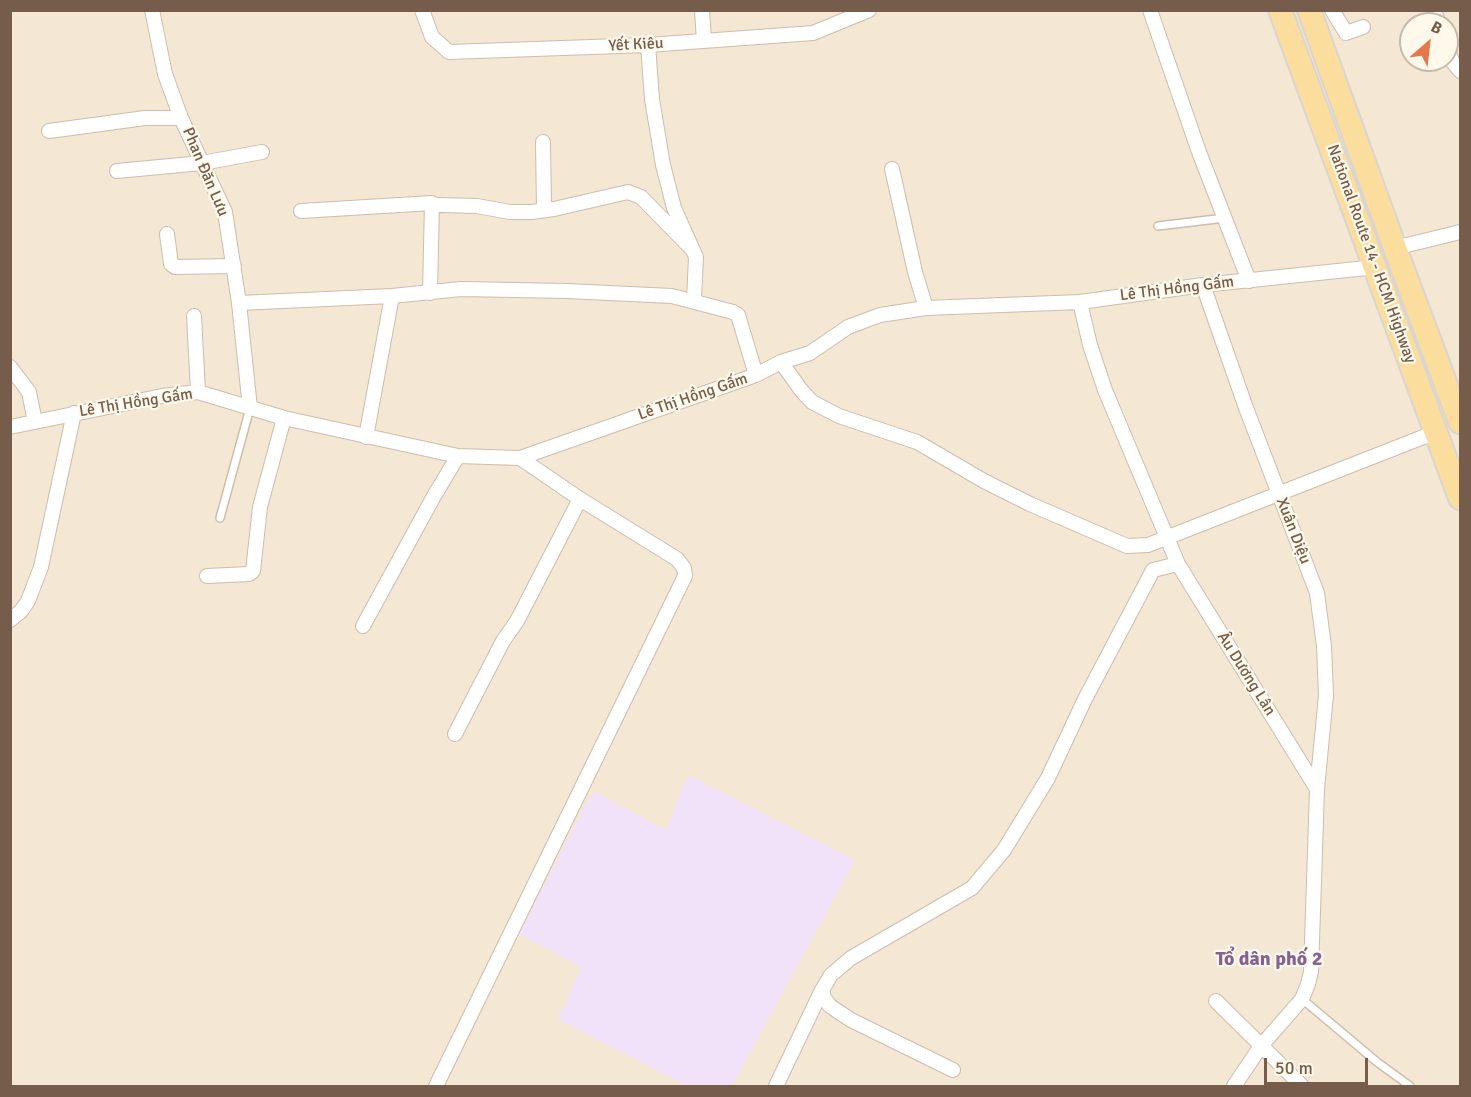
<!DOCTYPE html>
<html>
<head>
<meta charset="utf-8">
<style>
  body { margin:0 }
  #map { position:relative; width:1471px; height:1097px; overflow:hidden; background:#fcf5e5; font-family:Signika,sans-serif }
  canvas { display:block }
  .frame { position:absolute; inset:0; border:12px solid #765c4a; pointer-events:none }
  .north { position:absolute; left:1399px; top:12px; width:60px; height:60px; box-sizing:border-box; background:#fff9ec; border:2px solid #c8baab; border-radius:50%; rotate:28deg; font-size:16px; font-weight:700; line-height:24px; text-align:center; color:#765c4a }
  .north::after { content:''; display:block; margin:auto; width:21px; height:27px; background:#e6774b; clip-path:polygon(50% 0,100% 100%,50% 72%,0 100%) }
  .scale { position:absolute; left:1264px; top:1058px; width:104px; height:27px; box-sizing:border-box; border:3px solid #765c4a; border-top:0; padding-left:8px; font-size:18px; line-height:21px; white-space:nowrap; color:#765c4a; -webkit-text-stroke:4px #fff9ec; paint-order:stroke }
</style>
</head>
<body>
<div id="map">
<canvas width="1471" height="1097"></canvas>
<div class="frame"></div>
<div class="north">B</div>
<div class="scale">50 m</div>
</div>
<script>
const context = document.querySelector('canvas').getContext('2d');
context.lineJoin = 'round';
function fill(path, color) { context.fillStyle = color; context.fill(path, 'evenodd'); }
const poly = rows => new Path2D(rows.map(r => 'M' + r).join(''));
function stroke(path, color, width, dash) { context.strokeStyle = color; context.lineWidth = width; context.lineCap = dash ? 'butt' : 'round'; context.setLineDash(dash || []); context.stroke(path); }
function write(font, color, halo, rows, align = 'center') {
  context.font = font + ' Signika,sans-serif'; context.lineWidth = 4.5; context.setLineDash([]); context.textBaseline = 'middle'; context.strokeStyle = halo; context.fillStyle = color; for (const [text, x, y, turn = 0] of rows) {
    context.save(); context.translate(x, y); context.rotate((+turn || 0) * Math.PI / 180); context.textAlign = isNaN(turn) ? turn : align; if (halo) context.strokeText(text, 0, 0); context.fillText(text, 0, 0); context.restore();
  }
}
const residential = poly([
  [11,11,1460,11,1460,1086,11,1086],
  [1411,24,1447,24,1447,60,1411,60]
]);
const education = poly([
  [688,775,855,860,732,1086,687,1086,558,1019,582,967,519,934,589,798,595,792,666,830]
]);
const service = poly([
  [1158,226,1225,218],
  [220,518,250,408],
  [1302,999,1377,1062,1410,1086]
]);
const minor = poly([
  [152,10,165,74,181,118,225,212,239,303,250,408],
  [422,10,432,37,449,52,648,45,813,33,869,10],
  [702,10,704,41],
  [1150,10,1199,152,1249,281],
  [1332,10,1346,33,1363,27],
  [1434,10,1439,24],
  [648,45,652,99,663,165,674,208,696,257,694,300],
  [1447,47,1452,61,1460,71],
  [49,131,145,118,181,118],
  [543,142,544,210],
  [892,169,915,272,926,308],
  [117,171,202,163,262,152],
  [439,205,477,206,510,212,532,212,554,209,628,192,641,197,691,248],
  [301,211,432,203,430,293],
  [167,234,171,264,175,267,234,266],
  [1395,248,1460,232],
  [1203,285,1246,408,1317,593,1324,646,1326,695,1317,789],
  [1080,302,1090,345,1105,390,1178,564,1317,789,1311,972,1308,984,1302,999,1261,1046,1234,1086],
  [239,303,392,296,461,289,567,291,672,296,733,312,738,315,756,375],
  [194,316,198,392],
  [781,362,801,390,812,402,839,416,917,442,984,481,1030,504,1127,546,1148,545,1436,432],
  [10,367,29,392,35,422],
  [10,427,162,396,198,392,284,418,458,456,520,458,756,375,781,362,810,353,848,327,880,315,926,308,1080,302,1203,285,1376,267],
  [366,437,392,296],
  [207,576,249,574,253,571,260,507,284,418],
  [10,620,21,611,28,601,41,567,74,413],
  [363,626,434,496,458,456],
  [455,734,503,641,517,621,580,499],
  [1216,1001,1302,1086],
  [953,1070,851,1020,830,1006,824,998,822,990,831,975,851,958,972,888,1004,850,1048,778,1085,699,1153,570,1178,564],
  [436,1086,685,576,684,568,677,559,580,499,520,458],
  [776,1086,822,990]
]);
const primary = poly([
  [1280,10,1460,498],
  [1309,10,1395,248,1460,422]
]);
const streetNames = [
  ["Yết Kiêu",636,45,-3],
  ["Phan Đăn Lưu",205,172,67],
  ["National Route 14 - HCM Highway",1371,254,70],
  ["Lê Thị Hồng Gấm",1177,289,-7],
  ["Lê Thị Hồng Gấm",693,397,-19],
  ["Lê Thị Hồng Gấm",136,403,-9],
  ["Xuân Diệu",1293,531,69],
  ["Âu Dương Lân",1246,674,58]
];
const quarterNames = [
  ["Tổ dân phố 2",1269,960]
];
fill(residential, '#f4e7d4');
fill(education, '#f2e2f9');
stroke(service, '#cebdac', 10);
stroke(minor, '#cebdac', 16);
stroke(primary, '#dbd5d0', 26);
stroke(service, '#fff', 7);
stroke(minor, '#fff', 14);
stroke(primary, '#fbde9e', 22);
write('16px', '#765c4a', '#fff9ec', streetNames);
write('bold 20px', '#856292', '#fff9ec', quarterNames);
</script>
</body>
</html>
